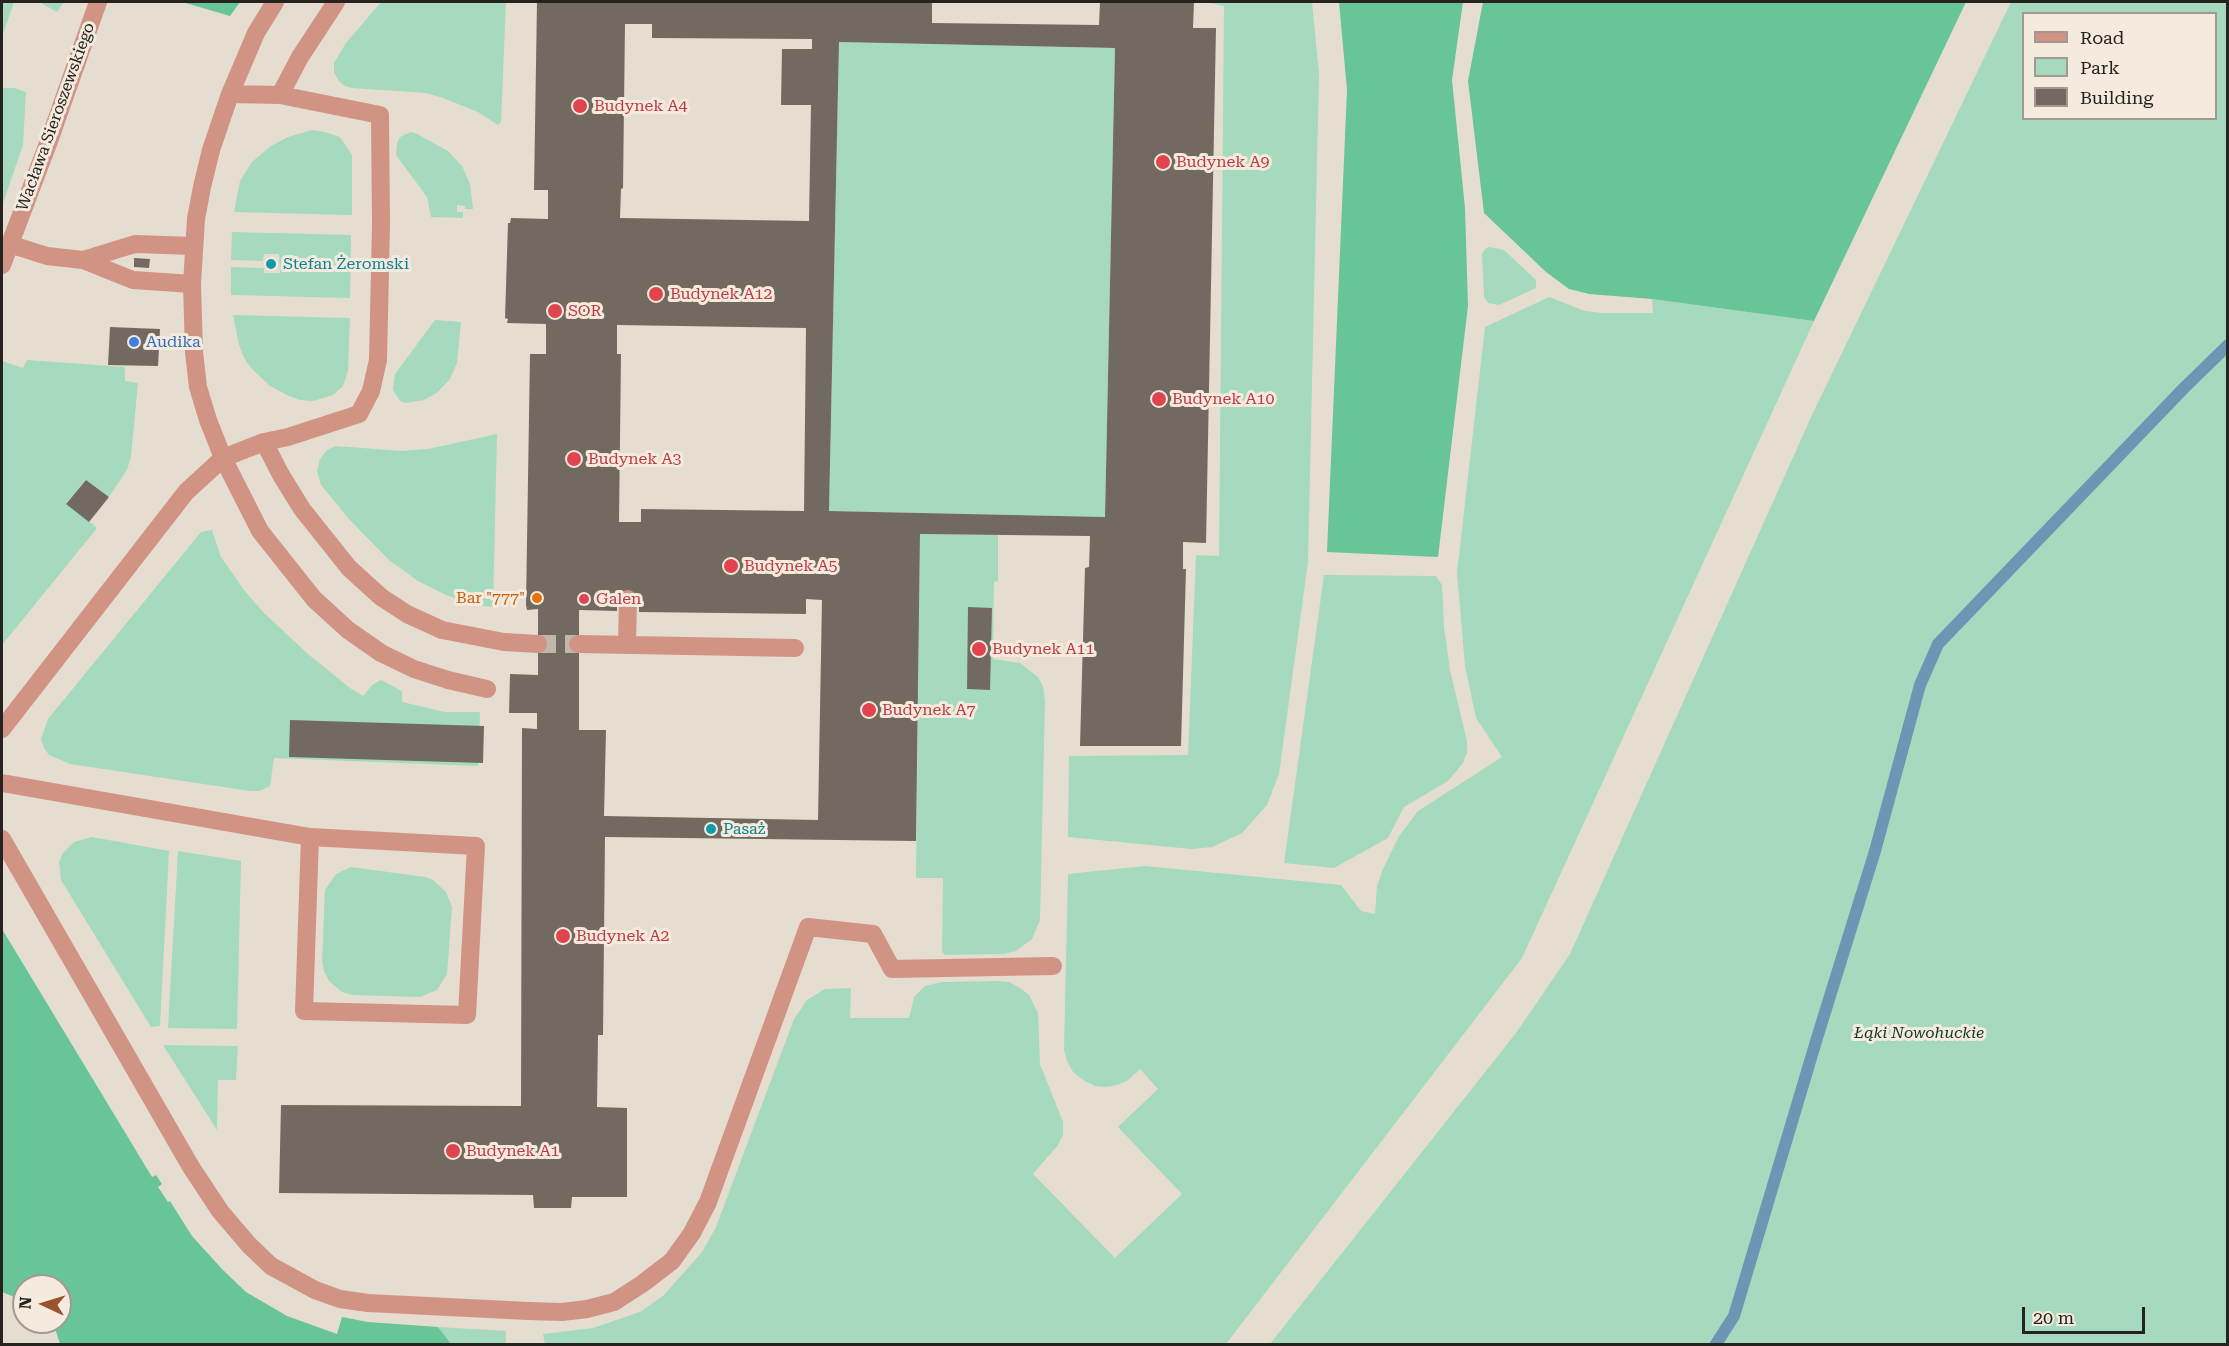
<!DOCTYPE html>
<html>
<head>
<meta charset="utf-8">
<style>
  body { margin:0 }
  #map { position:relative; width:2229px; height:1346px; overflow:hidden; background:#e6ddd1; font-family:"Roboto Serif",serif }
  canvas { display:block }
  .frame { position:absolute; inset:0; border:3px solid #26231f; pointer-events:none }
  .legend { position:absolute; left:2022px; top:12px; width:195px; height:108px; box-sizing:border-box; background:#f4eade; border:2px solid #a29a92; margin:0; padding:8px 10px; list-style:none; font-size:18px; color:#26231f }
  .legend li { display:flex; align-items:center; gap:12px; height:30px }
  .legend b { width:30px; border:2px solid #a29a92 }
  .north { position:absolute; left:12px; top:1274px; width:60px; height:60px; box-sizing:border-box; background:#f4eade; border:2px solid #a29a92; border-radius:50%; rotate:274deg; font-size:16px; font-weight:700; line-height:24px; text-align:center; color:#26231f }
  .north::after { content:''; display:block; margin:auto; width:21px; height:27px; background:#9a542b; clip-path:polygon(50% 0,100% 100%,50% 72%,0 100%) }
  .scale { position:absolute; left:2022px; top:1307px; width:123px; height:27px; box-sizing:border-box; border:3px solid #26231f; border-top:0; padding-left:8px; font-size:18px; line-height:21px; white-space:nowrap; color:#26231f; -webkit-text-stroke:4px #f4eade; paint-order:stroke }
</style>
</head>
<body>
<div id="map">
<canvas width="2229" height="1346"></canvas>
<div class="frame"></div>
<ul class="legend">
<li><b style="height:8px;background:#d09384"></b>Road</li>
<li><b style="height:16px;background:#a5dabe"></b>Park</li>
<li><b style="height:16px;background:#726a60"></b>Building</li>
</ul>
<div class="north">N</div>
<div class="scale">20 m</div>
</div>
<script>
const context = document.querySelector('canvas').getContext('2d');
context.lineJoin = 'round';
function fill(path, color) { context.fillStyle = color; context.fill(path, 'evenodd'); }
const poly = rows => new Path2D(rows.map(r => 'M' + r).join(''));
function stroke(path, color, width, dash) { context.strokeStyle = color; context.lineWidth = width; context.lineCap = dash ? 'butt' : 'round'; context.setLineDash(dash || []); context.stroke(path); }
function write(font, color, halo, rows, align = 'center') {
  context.font = font + ' "Roboto Serif",serif'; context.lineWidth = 6; context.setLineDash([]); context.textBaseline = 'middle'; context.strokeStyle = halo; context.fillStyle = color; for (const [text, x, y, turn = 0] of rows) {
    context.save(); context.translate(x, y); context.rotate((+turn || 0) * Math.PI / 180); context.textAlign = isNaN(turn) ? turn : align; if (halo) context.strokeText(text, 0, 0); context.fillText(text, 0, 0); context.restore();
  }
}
const green = poly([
  [2,2,14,2,2,37],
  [39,2,64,2,57,12],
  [381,2,506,2,501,122,498,125,478,112,443,98,426,93,352,88,343,85,338,80,334,72,334,63,346,43],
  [1206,2,1312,2,1319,74,1308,562,1279,774,1267,805,1242,833,1212,847,1191,849,1068,837,1069,756,1188,755,1196,555,1219,556,1224,6],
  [2011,2,2227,2,2227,1344,1270,1344,1516,1033,1570,954,1812,415],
  [2024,14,2216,14,2216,118,2024,118],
  [839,42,1115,48,1105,517,829,511],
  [3,88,14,88,26,92,23,145,2,206],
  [312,130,325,132,340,137,352,155,352,215,234,212,240,181,252,162,271,146,288,137],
  [411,132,417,134,448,151,462,166,470,184,473,209,465,209,465,206,457,205,457,212,463,212,463,218,431,217,427,197,396,155,397,143,400,137],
  [232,232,351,235,350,298,231,295,231,267,264,268,264,273,280,273,279,254,264,254,263,261,231,260],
  [1489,247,1504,250,1536,280,1536,288,1499,305,1488,303,1484,297,1482,254,1485,249],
  [1549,297,1585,311,1602,313,1653,313,1652,299,1814,321,1522,958,1226,1344,545,1344,543,1334,593,1328,640,1312,663,1296,702,1252,716,1227,794,1019,807,1000,825,989,851,988,850,1018,909,1018,914,997,925,986,942,982,998,981,1009,982,1020,988,1029,995,1038,1013,1040,1064,1063,1122,1063,1135,1058,1145,1033,1174,1115,1258,1182,1194,1118,1127,1158,1089,1140,1069,1127,1081,1117,1085,1107,1087,1095,1086,1083,1080,1073,1072,1067,1061,1064,1050,1068,874,1145,866,1341,885,1361,911,1375,914,1377,886,1383,869,1399,836,1418,811,1502,757,1476,718,1465,666,1457,573,1485,327],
  [233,315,350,318,348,371,343,386,333,395,313,401,300,400,289,396,270,386,251,368,244,358,239,345],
  [435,320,461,322,457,363,450,379,438,392,424,400,405,403,400,401,393,390,395,374],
  [27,360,125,367,125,381,138,383,131,456,127,470,109,497,86,480,66,503,97,528,2,645,2,361,23,368],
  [497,434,493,607,475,605,446,595,418,581,389,560,348,518,321,485,317,471,320,459,327,450,336,446,402,451,428,449],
  [212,530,221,557,244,590,264,613,308,654,350,688,363,696,372,685,381,680,402,691,402,702,445,712,480,712,478,766,274,758,270,786,259,791,250,791,70,764,49,755,44,748,41,739,48,719,201,532],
  [920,534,998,535,998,581,994,582,993,659,1020,663,1038,677,1043,686,1045,701,1040,920,1032,939,1016,951,1004,954,945,955,942,952,943,878,916,878],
  [1324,575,1436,576,1442,585,1444,627,1450,670,1467,741,1467,753,1463,763,1448,781,1404,807,1388,838,1334,868,1284,863],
  [92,837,169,851,160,1026,151,1027,61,880,59,862,63,853,74,842],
  [178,851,241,861,237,1029,168,1028],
  [351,867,425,877,433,880,446,892,452,907,447,974,437,990,420,997,352,995,342,992,329,981,324,971,322,961,325,890,336,874],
  [163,1045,238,1046,236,1080,218,1080,217,1130],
  [438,1327,506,1331,506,1344,451,1344]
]);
const forest = poly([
  [182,2,240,2,230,16],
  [1339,2,1463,2,1452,80,1465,208,1468,306,1438,557,1327,552,1347,90],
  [1483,2,1966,2,1814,321,1652,299,1589,294,1569,289,1546,272,1484,213,1468,81],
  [2,929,152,1177,156,1175,162,1184,158,1187,168,1202,170,1201,192,1236,222,1269,246,1292,287,1316,337,1334,342,1317,368,1322,438,1327,451,1344,60,1344,53,1322,60,1322,60,1286,24,1286,24,1301,2,1292]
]);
const stream = poly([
  [1716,1344,1734,1316,1817,1038,1875,851,1920,685,1938,644,2183,389,2228,345]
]);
const building = poly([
  [537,2,932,2,932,23,1099,25,1100,2,1194,2,1193,28,1216,28,1206,543,1183,542,1183,569,1186,569,1181,746,1080,746,1085,568,1089,567,1090,536,920,534,916,841,605,837,603,1035,598,1035,597,1107,627,1108,627,1197,572,1197,571,1208,534,1208,533,1195,279,1193,281,1105,521,1106,522,728,537,729,537,713,509,713,510,674,538,675,538,609,527,610,526,605,530,354,546,354,546,324,507,323,508,319,505,318,508,223,510,223,511,218,548,219,548,190,534,190],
  [625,24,652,24,652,38,812,39,812,49,782,49,781,105,811,105,809,221,620,218,621,189,623,188],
  [839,42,1115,48,1105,517,829,511],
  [617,325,806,328,804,511,641,509,641,522,619,522,621,354,617,354],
  [617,599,639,599,639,612,806,614,806,599,822,600,818,820,604,816,606,730,579,730,579,610,617,611],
  [134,258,150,259,149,268,134,267],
  [110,327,160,329,158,366,108,365],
  [86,480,109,497,89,522,66,504],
  [968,607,992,608,990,690,967,689],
  [290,720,484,726,483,763,289,757]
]);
const minorTunnel = poly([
  [538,644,578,644]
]);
const minor = poly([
  [230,94,280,95,380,115,381,225,378,360,371,391,359,414,288,437,264,442,223,458,208,420,198,387,194,352,192,284,196,219,202,187,211,150,230,94],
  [230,94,256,33,275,2],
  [280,95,300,57,336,2],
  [9,244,47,256,83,260,133,280,192,284],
  [83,260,135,244,194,246],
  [2,265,49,141,98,2],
  [264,442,281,475,302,509,349,568,381,597,407,614,442,630,504,642,538,644],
  [578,644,795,648],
  [627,644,628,599],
  [2,729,186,492,223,458,260,531,314,599,348,630,381,653,414,669,448,680,487,689],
  [2,783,310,837,476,846,467,1015,304,1011,310,837],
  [2,839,191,1167,220,1211,249,1245,271,1266,315,1290,340,1299,368,1303,528,1311,562,1312,587,1309,614,1302,642,1284,672,1261,692,1233,708,1202,808,927,873,934,892,969,1053,966]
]);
const markers = [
  [580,106,8,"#e0444e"],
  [1163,162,8,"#e0444e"],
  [271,264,6,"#0f9aa8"],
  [656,294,8,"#e0444e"],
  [555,311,8,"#e0444e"],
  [134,342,6,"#3f7fe0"],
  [1159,399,8,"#e0444e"],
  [574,459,8,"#e0444e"],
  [731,566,8,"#e0444e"],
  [537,598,6,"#e8710a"],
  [584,599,6,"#e0444e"],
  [979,649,8,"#e0444e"],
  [869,710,8,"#e0444e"],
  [711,829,6,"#0f9aa8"],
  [563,936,8,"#e0444e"],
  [453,1151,8,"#e0444e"]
];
const healthNames = [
  ["Budynek A4",594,106],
  ["Budynek A9",1176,162],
  ["Budynek A12",670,294],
  ["SOR",568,311],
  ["Budynek A10",1172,399],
  ["Budynek A3",588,459],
  ["Budynek A5",744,566],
  ["Galen",596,599],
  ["Budynek A11",992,649],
  ["Budynek A7",882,710],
  ["Budynek A2",576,936],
  ["Budynek A1",466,1151]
];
const streetNames = [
  ["Wacława Sieroszewskiego",56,117,-70]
];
const cultureNames = [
  ["Stefan Żeromski",283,264],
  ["Pasaż",723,829]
];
const shopNames = [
  ["Audika",146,342]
];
const foodNames = [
  ["Bar \"777\"",525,598]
];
const parkNames = [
  ["Łąki Nowohuckie",1919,1033]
];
fill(green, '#a5dabe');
fill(forest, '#67c598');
stroke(stream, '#6d96b5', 12);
fill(building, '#726a60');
stroke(minorTunnel, '#c0b8ad', 18, [18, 9]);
stroke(minor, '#d09384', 18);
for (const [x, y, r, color] of markers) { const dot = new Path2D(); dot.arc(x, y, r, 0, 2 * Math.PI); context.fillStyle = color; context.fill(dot); stroke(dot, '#f4eade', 2); }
write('16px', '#be3a42', '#f4eade', healthNames, 'left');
write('16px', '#26231f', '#f4eade', streetNames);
write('16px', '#0d838f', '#f4eade', cultureNames, 'left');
write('16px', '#366cbe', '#f4eade', shopNames, 'left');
write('16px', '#c56008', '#f4eade', foodNames, 'right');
write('italic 16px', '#103a27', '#f4eade', parkNames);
</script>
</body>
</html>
